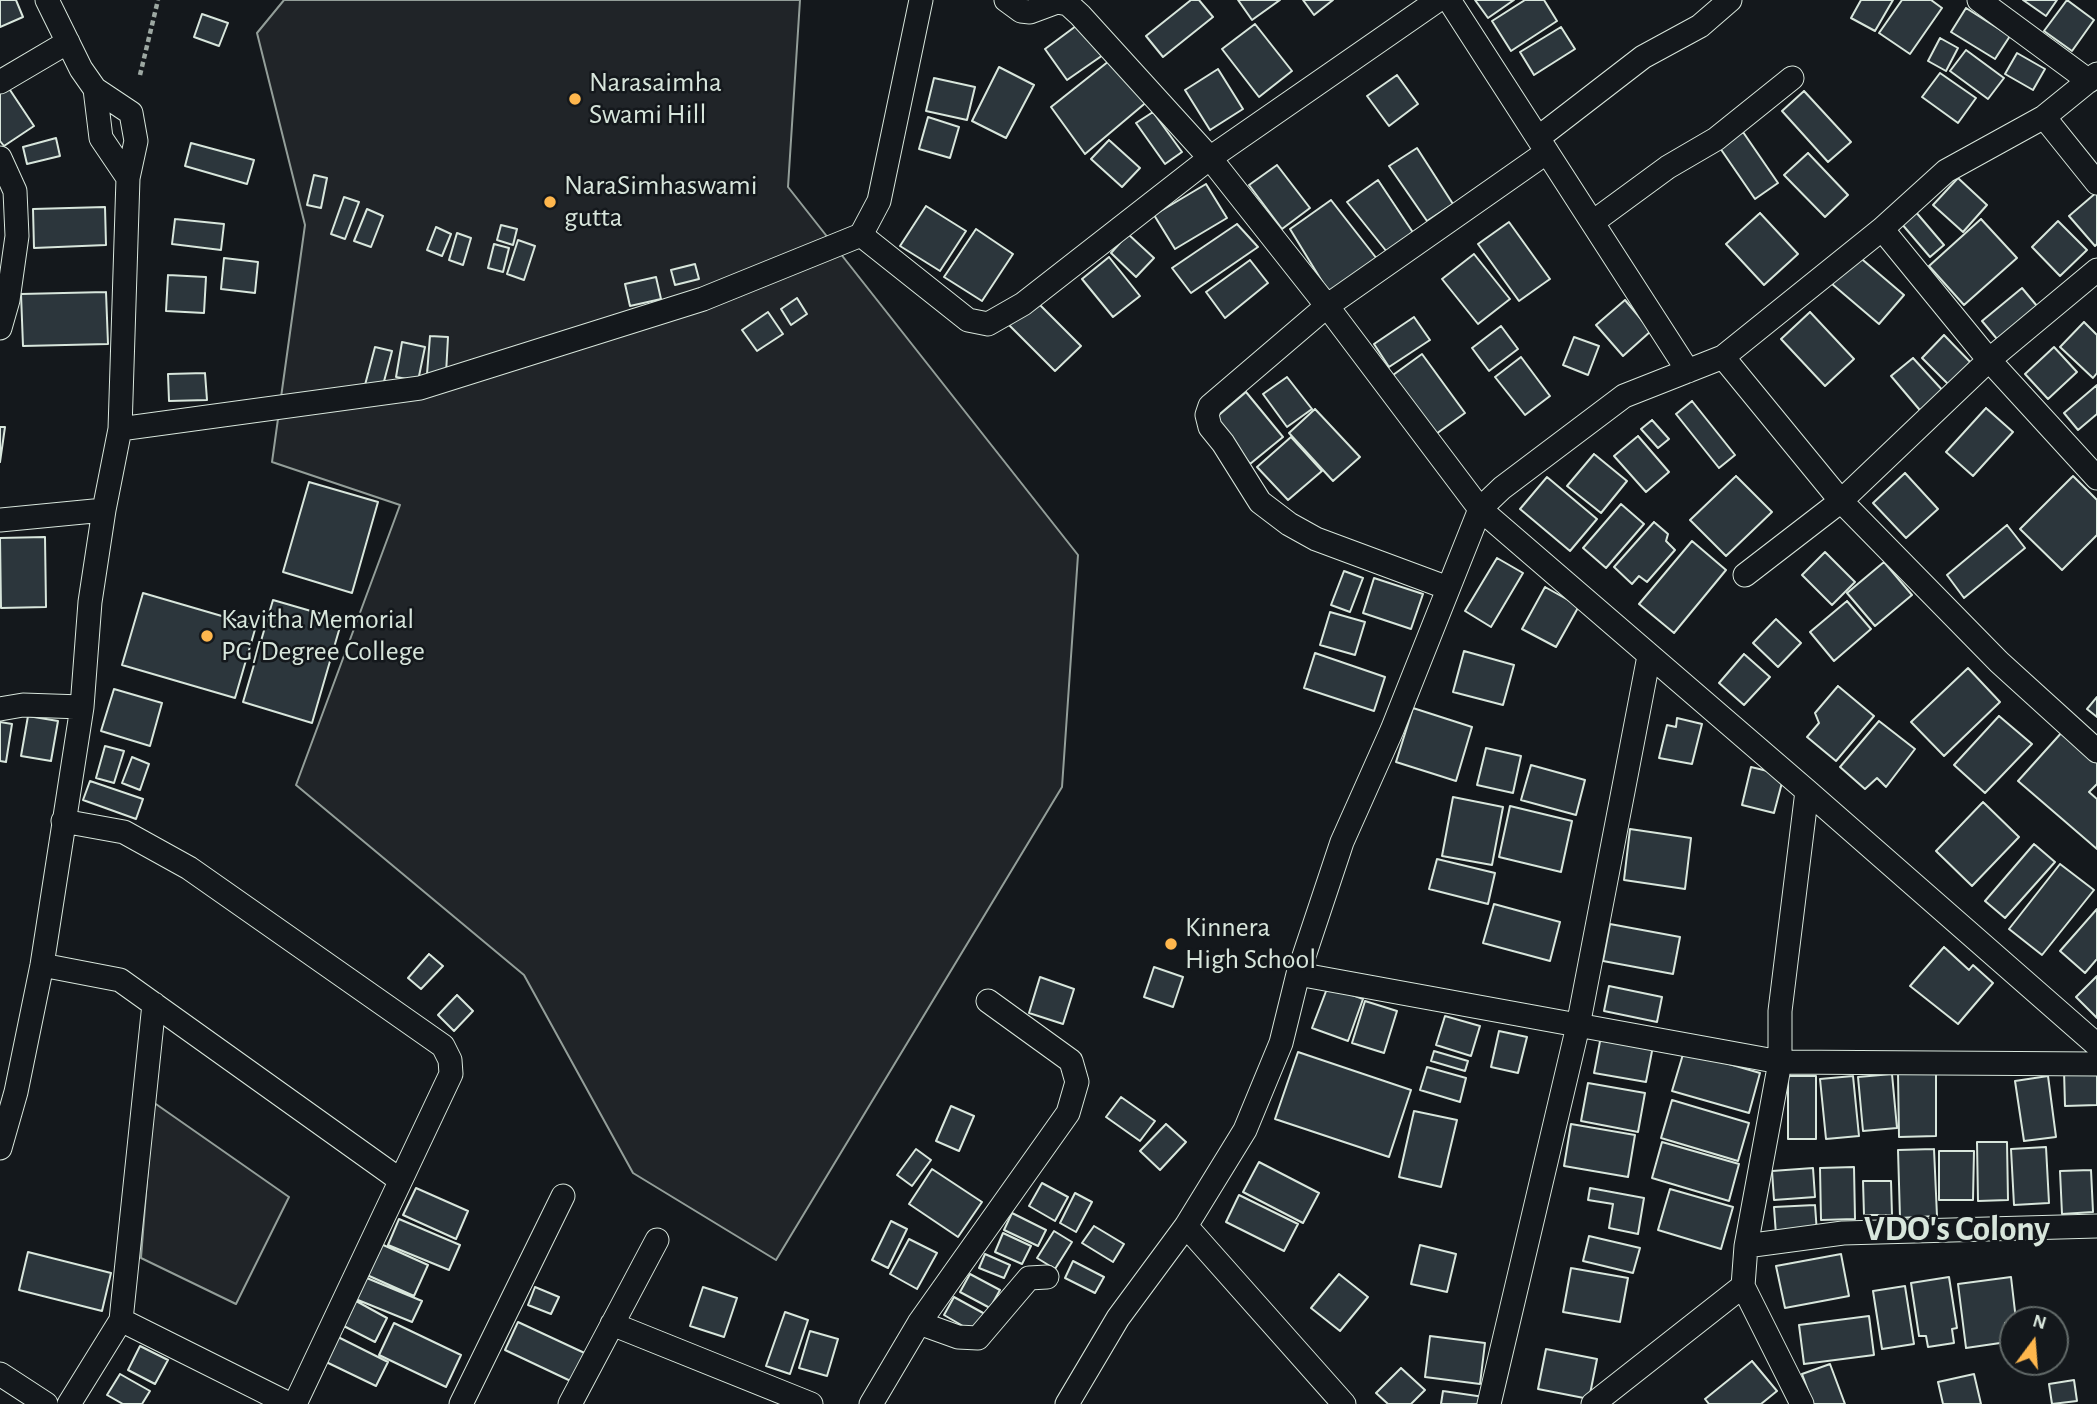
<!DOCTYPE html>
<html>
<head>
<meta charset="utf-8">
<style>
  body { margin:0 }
  #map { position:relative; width:2097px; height:1404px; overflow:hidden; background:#14181c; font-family:"Alegreya Sans",sans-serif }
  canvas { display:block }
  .north { position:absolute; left:1999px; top:1306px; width:70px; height:70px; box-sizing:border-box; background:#14181c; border:2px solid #626a69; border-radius:50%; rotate:16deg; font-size:19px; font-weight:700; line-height:28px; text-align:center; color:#d8e6dc }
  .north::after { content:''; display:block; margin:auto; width:24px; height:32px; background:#ffb74d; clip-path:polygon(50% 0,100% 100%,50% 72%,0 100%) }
</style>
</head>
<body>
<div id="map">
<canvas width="2097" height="1404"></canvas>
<div class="north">N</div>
</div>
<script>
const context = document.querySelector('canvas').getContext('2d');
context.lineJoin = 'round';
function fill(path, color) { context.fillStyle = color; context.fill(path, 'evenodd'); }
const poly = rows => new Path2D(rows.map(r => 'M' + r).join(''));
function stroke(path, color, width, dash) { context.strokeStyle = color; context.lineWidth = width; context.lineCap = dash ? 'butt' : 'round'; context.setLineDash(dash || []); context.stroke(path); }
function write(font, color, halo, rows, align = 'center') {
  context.font = font + ' "Alegreya Sans",sans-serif'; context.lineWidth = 5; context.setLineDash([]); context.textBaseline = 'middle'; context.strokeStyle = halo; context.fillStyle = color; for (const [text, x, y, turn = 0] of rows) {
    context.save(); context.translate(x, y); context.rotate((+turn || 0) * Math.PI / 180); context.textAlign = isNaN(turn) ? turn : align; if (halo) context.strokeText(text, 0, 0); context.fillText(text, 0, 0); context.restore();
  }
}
const green = poly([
  [284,0,800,0,788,187,1078,555,1062,787,776,1260,633,1173,524,975,296,785,400,505,272,462,305,225,257,33,284,0],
  [153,1102,289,1197,236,1304,141,1258,153,1102]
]);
const building = poly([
  [0,0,16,0,23,17,0,27,0,0],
  [1191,0,1199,0,1213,17,1163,57,1146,36,1191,0],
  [1238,0,1280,0,1252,20,1238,0],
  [1303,0,1333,0,1314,15,1303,0],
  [1475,0,1514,0,1488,18,1475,0],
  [1525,0,1544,0,1557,21,1511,51,1492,21,1525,0],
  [1861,0,1893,0,1875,31,1851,18,1861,0],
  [1902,0,1931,0,1942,8,1910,54,1879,33,1902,0],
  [2023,0,2057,0,2046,16,2023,0],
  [2067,0,2094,20,2072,51,2044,31,2067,0],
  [1966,8,2010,36,1995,59,1951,32,1966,8],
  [202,14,228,23,219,46,194,37,202,14],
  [1080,23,1103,55,1067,80,1045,49,1080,23],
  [1255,24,1292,71,1259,97,1222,49,1255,24],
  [1561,27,1575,49,1534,75,1520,52,1561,27],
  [1940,38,1958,48,1946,71,1928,61,1940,38],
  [1966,50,2004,78,1988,99,1950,71,1966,50],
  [2017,53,2045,69,2033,90,2005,74,2017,53],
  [1114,57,1149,100,1085,154,1051,107,1114,57],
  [999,67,1034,85,1006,138,972,121,999,67],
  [1218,69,1243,109,1210,130,1185,90,1218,69],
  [1940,73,1976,98,1958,123,1922,97,1940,73],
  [1397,75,1418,104,1389,126,1367,96,1397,75],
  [934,78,975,87,967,120,926,111,934,78],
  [6,84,34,126,4,146,0,141,0,88,6,84],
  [1804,91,1851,142,1828,162,1782,111,1804,91],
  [1153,112,1182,152,1165,164,1136,123,1153,112],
  [928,117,959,127,950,158,919,149,928,117],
  [1743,132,1778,183,1755,199,1720,148,1743,132],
  [56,138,60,156,27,164,23,147,56,138],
  [1109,140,1140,168,1122,187,1091,159,1109,140],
  [191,143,254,160,247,184,185,166,191,143],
  [1417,148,1453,204,1427,221,1389,166,1417,148],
  [1808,153,1848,195,1825,217,1784,175,1808,153],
  [1277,165,1310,208,1282,229,1249,185,1277,165],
  [314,175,327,178,321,208,307,205,314,175],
  [1958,178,1987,205,1963,232,1933,205,1958,178],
  [1378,180,1418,240,1391,257,1347,202,1378,180],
  [1206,184,1227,218,1175,249,1154,215,1206,184],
  [2097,192,2097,244,2095,246,2069,216,2097,192],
  [344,197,359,202,345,239,331,234,344,197],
  [1331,200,1377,259,1331,296,1290,229,1331,200],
  [926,206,966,231,940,271,900,246,926,206],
  [105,207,106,245,34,248,33,209,105,207],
  [367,209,383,216,371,247,354,241,367,209],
  [1915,211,1944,245,1930,257,1901,223,1915,211],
  [1760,213,1798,254,1764,285,1726,244,1760,213],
  [175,219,224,224,221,250,172,244,175,219],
  [1981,219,2017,258,1964,305,1929,266,1981,219],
  [2058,221,2087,250,2060,276,2032,247,2058,221],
  [1509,222,1550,279,1519,301,1478,244,1509,222],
  [1237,224,1258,247,1191,293,1172,268,1237,224],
  [501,225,517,229,513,245,497,240,501,225],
  [436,227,451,234,442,256,427,250,436,227],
  [976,229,1013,254,982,301,944,277,976,229],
  [457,233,471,238,463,265,449,260,457,233],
  [1128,234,1154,258,1136,277,1111,253,1128,234],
  [518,240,535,246,524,280,507,274,518,240],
  [494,244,509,248,503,272,488,268,494,244],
  [1474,254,1510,299,1478,324,1442,279,1474,254],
  [1857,255,1904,295,1879,324,1832,284,1857,255],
  [1109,257,1140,296,1113,317,1082,279,1109,257],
  [224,258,258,262,255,293,221,289,224,258],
  [1250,260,1268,283,1225,318,1206,292,1250,260],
  [695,264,699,279,675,285,671,270,695,264],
  [168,275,206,277,204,313,166,311,168,275],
  [656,277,661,299,630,306,625,284,656,277],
  [2022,288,2042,312,2002,345,1982,321,2022,288],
  [106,292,108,344,23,346,21,294,106,292],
  [797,298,807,314,791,325,781,309,797,298],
  [1033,298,1081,346,1055,371,1007,323,1033,298],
  [1625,300,1651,331,1623,356,1596,325,1625,300],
  [768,312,783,334,757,351,742,330,768,312],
  [1810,312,1854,359,1825,386,1781,339,1810,312],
  [1414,317,1430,340,1389,367,1374,344,1414,317],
  [2084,322,2097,335,2097,373,2093,378,2060,347,2084,322],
  [1501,326,1518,349,1489,371,1472,348,1501,326],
  [1944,335,1975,367,1953,389,1922,358,1944,335],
  [430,336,448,337,446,374,427,374,430,336],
  [1574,337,1599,346,1588,375,1563,365,1574,337],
  [402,342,425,347,418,381,396,377,402,342],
  [375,347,392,351,382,389,365,385,375,347],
  [2054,347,2077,372,2048,399,2025,374,2054,347],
  [1422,354,1465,413,1436,434,1393,375,1422,354],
  [1521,357,1550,396,1525,415,1495,377,1521,357],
  [1913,358,1945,393,1924,415,1891,376,1913,358],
  [205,373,207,400,169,401,168,374,205,373],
  [1287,377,1312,409,1287,427,1263,394,1287,377],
  [2097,385,2097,414,2078,430,2064,413,2097,385],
  [1246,392,1283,437,1250,464,1213,420,1246,392],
  [1692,401,1735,455,1719,468,1676,414,1692,401],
  [1986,408,2013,432,1973,476,1946,452,1986,408],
  [1315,409,1360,457,1333,481,1289,433,1315,409],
  [1652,420,1669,439,1658,448,1641,429,1652,420],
  [0,427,5,427,0,462,0,427],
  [1638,436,1669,472,1646,492,1614,456,1638,436],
  [1291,437,1322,471,1288,500,1257,467,1291,437],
  [1594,454,1627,481,1601,513,1567,486,1594,454],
  [1905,473,1938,509,1906,538,1873,503,1905,473],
  [1736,476,1772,512,1726,556,1690,520,1736,476],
  [2073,476,2097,500,2097,535,2062,570,2020,529,2073,476],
  [1547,477,1597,519,1570,551,1520,509,1547,477],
  [309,482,378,502,352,593,283,572,309,482],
  [1621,504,1644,524,1606,568,1583,548,1621,504],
  [1654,522,1668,534,1666,541,1675,550,1647,582,1639,576,1632,584,1614,567,1654,522],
  [2007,525,2025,548,1964,598,1947,575,2007,525],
  [45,537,46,607,1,608,0,538,45,537],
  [1692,541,1726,570,1674,633,1639,604,1692,541],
  [1825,552,1855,582,1832,605,1802,575,1825,552],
  [1497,558,1523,573,1491,627,1465,611,1497,558],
  [1884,562,1912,595,1875,626,1847,593,1884,562],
  [1344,571,1363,578,1350,612,1331,605,1344,571],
  [1374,578,1423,594,1411,629,1363,613,1374,578],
  [1545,587,1579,606,1556,647,1522,629,1545,587],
  [143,593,256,626,235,698,122,665,143,593],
  [273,600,342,620,312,723,243,702,273,600],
  [1847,601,1871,629,1834,661,1810,632,1847,601],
  [1330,612,1365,622,1355,655,1320,645,1330,612],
  [1776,619,1801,643,1778,667,1753,643,1776,619],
  [1464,651,1514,665,1503,705,1453,692,1464,651],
  [1315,653,1385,677,1374,711,1304,688,1315,653],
  [1744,654,1770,677,1744,705,1719,683,1744,654],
  [1968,668,2000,702,1944,756,1911,722,1968,668],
  [1838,686,1874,716,1836,761,1807,737,1819,723,1815,713,1838,686],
  [114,689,162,703,150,746,101,731,114,689],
  [2097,697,2097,717,2087,709,2097,697],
  [1413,708,1472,727,1456,781,1396,762,1413,708],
  [28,716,58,721,51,761,21,756,28,716],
  [1999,716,2032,744,1985,793,1954,765,1999,716],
  [1677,718,1702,724,1692,764,1659,758,1667,725,1676,727,1677,718],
  [1879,721,1915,749,1886,787,1877,778,1865,789,1840,767,1879,721],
  [0,722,12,724,6,762,0,761,0,722],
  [2063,731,2097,761,2097,784,2089,792,2097,799,2097,849,2018,781,2063,731],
  [105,746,124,751,114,783,96,778,105,746],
  [1486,748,1521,756,1513,793,1477,785,1486,748],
  [132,757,149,764,140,790,122,783,132,757],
  [1531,765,1585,780,1576,815,1521,800,1531,765],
  [1751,767,1784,775,1774,813,1742,805,1751,767],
  [90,781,143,799,136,819,83,800,90,781],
  [1453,797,1503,807,1492,865,1442,856,1453,797],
  [1983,802,2019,837,1972,886,1936,851,1983,802],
  [1510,806,1572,821,1561,872,1499,857,1510,806],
  [1630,829,1691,838,1685,889,1624,880,1630,829],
  [2034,844,2055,862,2005,918,1985,901,2034,844],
  [1437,859,1495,873,1488,904,1429,889,1437,859],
  [2060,864,2094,890,2042,955,2009,929,2060,864],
  [1494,904,1560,922,1550,961,1483,943,1494,904],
  [2097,909,2097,959,2085,973,2060,951,2097,909],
  [1610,924,1680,937,1673,974,1603,961,1610,924],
  [1944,947,1969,970,1973,965,1993,983,1958,1024,1910,986,1944,947],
  [429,954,443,966,421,989,408,978,429,954],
  [1154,967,1183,977,1173,1007,1144,997,1154,967],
  [2097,976,2097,1018,2076,997,2097,976],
  [1040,977,1074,989,1063,1024,1029,1013,1040,977],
  [1328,986,1363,999,1348,1041,1312,1028,1328,986],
  [1609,986,1662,997,1657,1022,1604,1011,1609,986],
  [457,995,473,1011,454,1031,438,1015,457,995],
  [1365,1001,1397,1011,1384,1053,1352,1043,1365,1001],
  [1445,1016,1480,1026,1471,1056,1436,1045,1445,1016],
  [1499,1031,1527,1037,1518,1073,1491,1067,1499,1031],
  [1601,1036,1653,1046,1646,1082,1594,1073,1601,1036],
  [1434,1051,1468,1061,1465,1071,1431,1061,1434,1051],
  [1684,1051,1760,1073,1749,1113,1672,1091,1684,1051],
  [1298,1052,1411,1090,1389,1157,1275,1119,1298,1052],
  [1427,1067,1466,1078,1460,1102,1420,1090,1427,1067],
  [2097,1069,2097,1105,2065,1106,2064,1070,2097,1069],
  [1898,1073,1936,1073,1936,1136,1899,1137,1898,1073],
  [1892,1074,1897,1128,1863,1131,1858,1077,1892,1074],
  [1788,1076,1816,1076,1816,1139,1788,1139,1788,1076],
  [1853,1076,1859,1136,1826,1139,1820,1079,1853,1076],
  [2048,1076,2056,1137,2024,1141,2015,1081,2048,1076],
  [1588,1083,1645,1093,1638,1132,1581,1121,1588,1083],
  [1121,1097,1155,1121,1140,1141,1106,1117,1121,1097],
  [1672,1100,1749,1123,1738,1161,1661,1138,1672,1100],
  [951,1106,974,1116,959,1151,936,1141,951,1106],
  [1414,1111,1457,1120,1441,1187,1399,1177,1414,1111],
  [1166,1124,1186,1142,1160,1170,1140,1151,1166,1124],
  [1571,1124,1635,1135,1628,1177,1564,1166,1571,1124],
  [1662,1142,1739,1164,1729,1201,1652,1178,1662,1142],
  [1977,1142,2007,1142,2008,1200,1978,1201,1977,1142],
  [2046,1147,2049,1203,2014,1205,2011,1149,2046,1147],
  [916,1149,931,1160,912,1186,897,1175,916,1149],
  [1934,1149,1937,1216,1900,1218,1898,1150,1934,1149],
  [1939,1151,1974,1151,1973,1200,1939,1200,1939,1151],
  [1259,1162,1319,1193,1303,1223,1243,1192,1259,1162],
  [1854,1167,1855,1219,1821,1220,1820,1168,1854,1167],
  [1813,1168,1815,1197,1774,1200,1772,1171,1813,1168],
  [932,1169,982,1202,958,1237,909,1204,932,1169],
  [2091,1170,2093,1212,2062,1214,2060,1171,2091,1170],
  [1863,1181,1891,1181,1892,1215,1864,1215,1863,1181],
  [1042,1183,1068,1197,1055,1221,1029,1206,1042,1183],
  [416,1188,468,1211,456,1239,403,1215,416,1188],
  [1590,1188,1644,1198,1638,1234,1609,1228,1613,1204,1588,1200,1590,1188],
  [1670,1189,1733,1207,1721,1249,1658,1230,1670,1189],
  [1075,1193,1092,1202,1076,1232,1060,1223,1075,1193],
  [1239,1195,1298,1224,1284,1251,1226,1222,1239,1195],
  [1815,1205,1817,1233,1776,1235,1774,1207,1815,1205],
  [1012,1213,1046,1230,1038,1246,1004,1230,1012,1213],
  [399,1219,460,1245,449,1270,388,1245,399,1219],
  [891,1221,907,1229,888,1268,872,1260,891,1221],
  [1094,1226,1124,1244,1113,1262,1082,1243,1094,1226],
  [1054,1231,1072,1242,1055,1269,1037,1258,1054,1231],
  [1003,1233,1031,1246,1022,1264,995,1252,1003,1233],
  [1589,1236,1640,1248,1633,1273,1583,1261,1589,1236],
  [909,1239,937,1253,917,1289,890,1274,909,1239],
  [381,1244,428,1265,414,1296,367,1275,381,1244],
  [1420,1245,1456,1254,1447,1292,1411,1284,1420,1245],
  [28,1252,111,1273,102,1311,19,1290,28,1252],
  [985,1254,1010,1265,1004,1278,979,1268,985,1254],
  [1841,1254,1849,1296,1785,1308,1776,1266,1841,1254],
  [1073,1261,1104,1277,1095,1293,1065,1278,1073,1261],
  [1571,1268,1628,1278,1620,1322,1563,1312,1571,1268],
  [970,1274,1000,1290,990,1308,960,1292,970,1274],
  [1339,1274,1368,1297,1340,1331,1311,1308,1339,1274],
  [362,1276,422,1301,412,1322,353,1298,362,1276],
  [1949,1277,1957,1328,1952,1329,1954,1343,1928,1347,1926,1336,1919,1336,1911,1283,1949,1277],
  [2011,1277,2016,1320,2005,1323,2007,1342,1966,1348,1958,1284,2011,1277],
  [1905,1286,1914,1344,1882,1349,1873,1291,1905,1286],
  [535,1287,559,1297,551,1314,528,1305,535,1287],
  [703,1287,737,1298,724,1337,690,1326,703,1287],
  [347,1296,387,1318,375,1342,334,1321,347,1296],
  [954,1297,985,1314,975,1333,944,1315,954,1297],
  [785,1312,808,1320,790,1374,766,1366,785,1312],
  [1869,1316,1874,1355,1804,1364,1799,1325,1869,1316],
  [518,1322,591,1356,577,1384,505,1350,518,1322],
  [394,1323,461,1355,446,1387,379,1355,394,1323],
  [810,1331,838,1339,827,1376,799,1368,810,1331],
  [334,1335,388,1362,376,1386,322,1360,334,1335],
  [1430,1336,1485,1343,1480,1384,1425,1377,1430,1336],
  [140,1346,168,1360,155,1384,128,1370,140,1346],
  [1546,1349,1597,1359,1589,1399,1538,1389,1546,1349],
  [1752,1361,1777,1391,1761,1404,1709,1404,1705,1399,1752,1361],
  [1830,1364,1845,1404,1813,1404,1802,1374,1830,1364],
  [1401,1368,1425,1390,1411,1404,1388,1404,1376,1393,1401,1368],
  [120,1374,150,1391,142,1404,123,1404,107,1395,120,1374],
  [1974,1374,1981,1404,1943,1404,1938,1382,1974,1374],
  [2074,1380,2077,1401,2052,1404,2049,1384,2074,1380],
  [1443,1391,1484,1397,1483,1404,1441,1404,1443,1391]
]);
const path = poly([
  [140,75,158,0]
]);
const minor = poly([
  [1006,0,1021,11,1030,12,1057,2,1068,4,1080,15,1210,158,1327,306,1480,509,1807,791,2097,1045],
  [1449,0,1688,371],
  [1979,0,2089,81],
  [0,82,68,42],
  [95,89,101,138,128,178],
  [2044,117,2097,183],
  [1538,138,1643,57,1700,26,1730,0],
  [0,158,15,191,17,236,8,300,0,328],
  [1593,222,1668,167,1716,139,1792,78],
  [1882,229,1989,360,2097,478],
  [861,235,968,320,988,324,1023,304,1210,158,1438,0],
  [1723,357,1841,501,1999,662,2097,751],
  [120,429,420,388,703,299,861,235,879,201,921,0],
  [0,520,104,510],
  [1745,575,1841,501,1989,360,2097,270],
  [1448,588,1316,539,1289,524,1260,502,1223,443,1210,427,1207,415,1210,406,1327,306,1547,152],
  [0,709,23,705,82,707],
  [63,821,124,832,189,868,443,1046,450,1060,451,1074,295,1404],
  [42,965,120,980,400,1180],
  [1298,974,1780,1062,2097,1064],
  [0,1148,16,1092,42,965,82,707,90,602,104,510,120,429,128,178,136,141,131,113,95,89,81,69,47,0],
  [1186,1226,1344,1404],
  [1746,1246,1780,1062,1780,1011,1807,791],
  [1743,1286,1802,1404],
  [121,1320,289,1404],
  [919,1323,958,1337,978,1338,1029,1278,1047,1277],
  [612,1324,811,1404],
  [0,1374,46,1404],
  [69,1404,121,1320,154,1004],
  [461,1404,563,1196],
  [570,1404,657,1240],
  [871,1404,919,1323,1068,1113,1077,1082,1071,1061,988,1001],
  [1067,1404,1118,1318,1186,1226,1245,1130,1281,1043,1298,974,1342,842,1392,730,1480,509,1502,488,1624,396,1723,357,1882,229,1946,171,2044,117,2097,74],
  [1489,1404,1578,1026,1649,656],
  [1593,1404,1743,1286,1746,1246,1843,1233,2097,1226]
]);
const markers = [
  [575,99,7,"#ffb74d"],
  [550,202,7,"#ffb74d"],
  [207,636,7,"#ffb74d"],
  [1171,944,7,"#ffb74d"]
];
const poiNames = [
  ["Narasaimha",589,83],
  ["Swami Hill",589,115],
  ["NaraSimhaswami",564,186],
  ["gutta",564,218],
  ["Kavitha Memorial",221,620],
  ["PG/Degree College",221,652],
  ["Kinnera",1185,928],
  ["High School",1185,960]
];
const districtNames = [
  ["VDO's Colony",1957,1229]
];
fill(green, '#202428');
stroke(green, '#939e99', 2);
fill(building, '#2c363c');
stroke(building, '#d8e6dc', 2);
stroke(minor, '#d8e6dc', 25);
stroke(path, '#9da8a2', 4.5, [5, 3.5]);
stroke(minor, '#14181c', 23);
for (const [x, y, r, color] of markers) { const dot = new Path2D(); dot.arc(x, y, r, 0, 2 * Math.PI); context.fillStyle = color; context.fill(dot); stroke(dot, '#14181c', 2.5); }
write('28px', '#d8e6dc', '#14181c', poiNames, 'left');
write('bold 35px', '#d8e6dc', '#14181c', districtNames);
</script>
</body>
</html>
